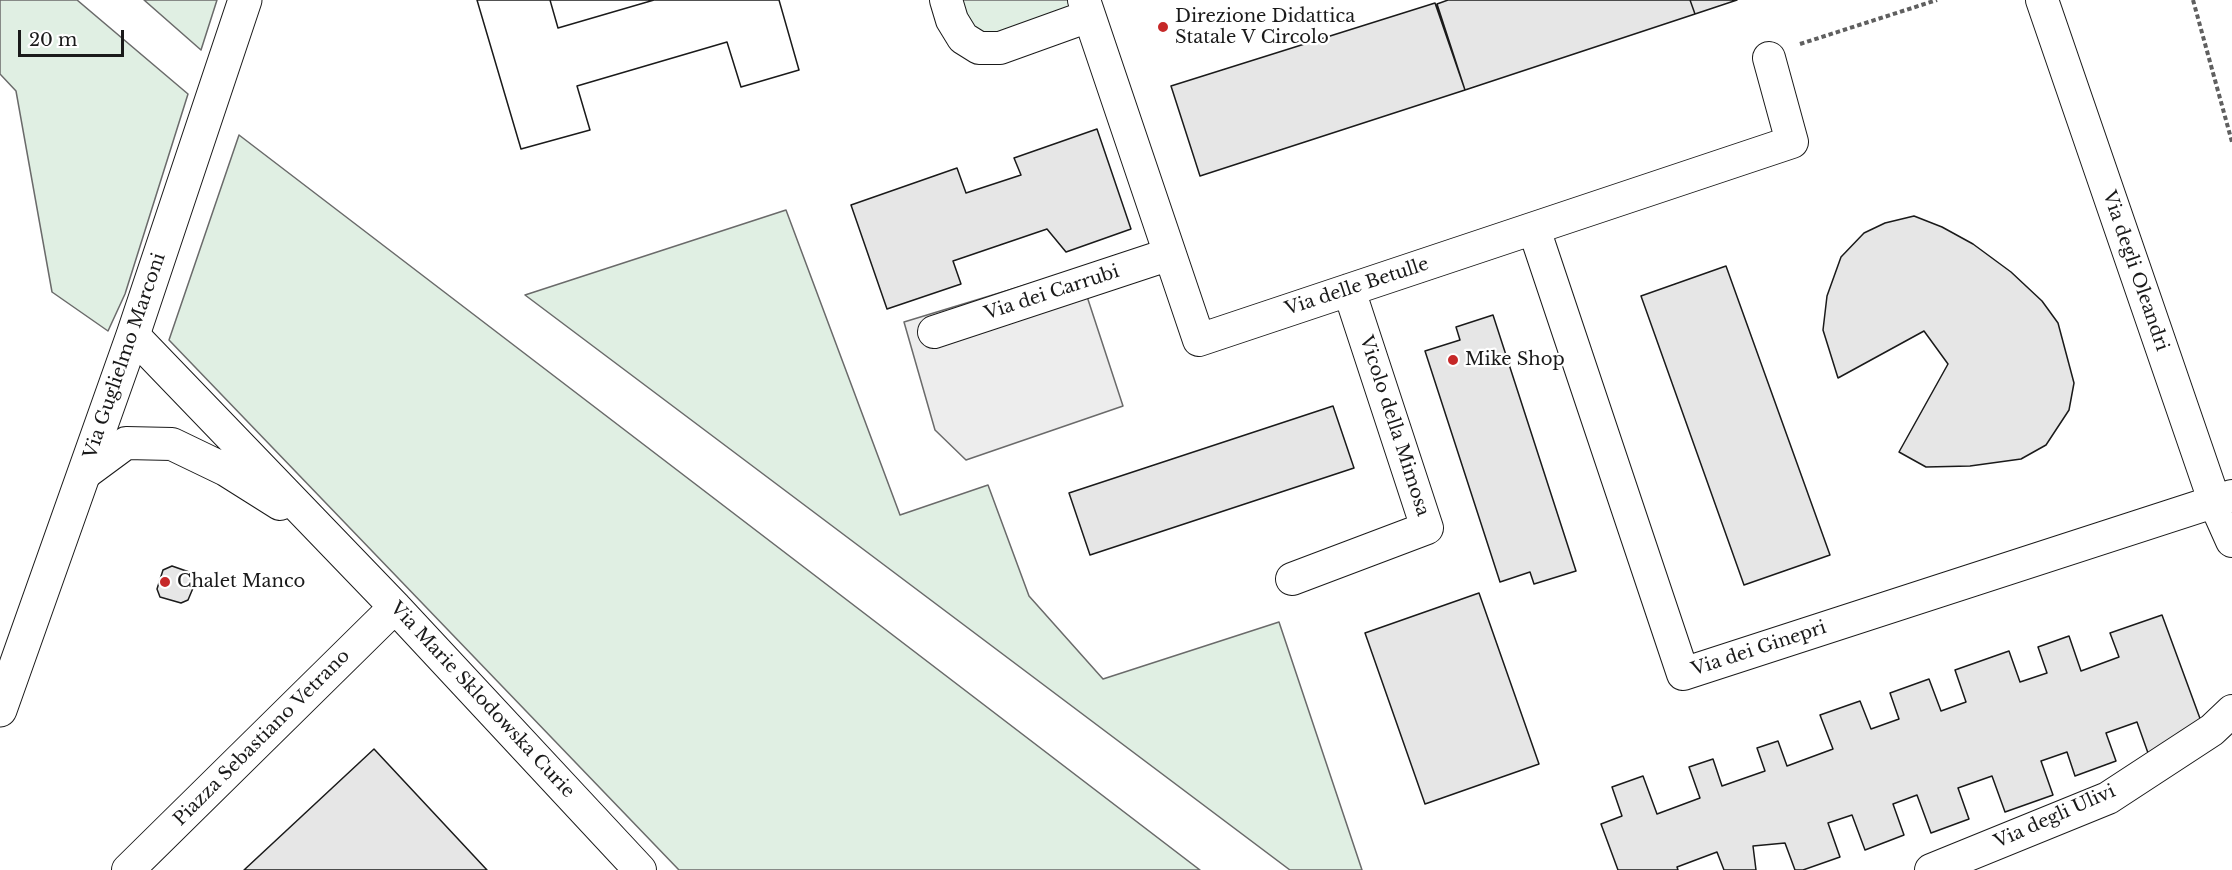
<!DOCTYPE html>
<html>
<head>
<meta charset="utf-8">
<style>
  body { margin:0 }
  #map { position:relative; width:2232px; height:870px; overflow:hidden; background:#fff; font-family:"Libre Baskerville",serif }
  canvas { display:block }
  .scale { position:absolute; left:18px; top:30px; width:106px; height:27px; box-sizing:border-box; border:3px solid #1a1a1a; border-top:0; padding-left:8px; font-size:18px; line-height:21px; white-space:nowrap; color:#1a1a1a; -webkit-text-stroke:4px #fff; paint-order:stroke }
</style>
</head>
<body>
<div id="map">
<canvas width="2232" height="870"></canvas>
<div class="scale">20 m</div>
</div>
<script>
const context = document.querySelector('canvas').getContext('2d');
context.lineJoin = 'round';
function fill(path, color) { context.fillStyle = color; context.fill(path, 'evenodd'); }
const poly = rows => new Path2D(rows.map(r => 'M' + r).join(''));
function stroke(path, color, width, dash) { context.strokeStyle = color; context.lineWidth = width; context.lineCap = dash ? 'butt' : 'round'; context.setLineDash(dash || []); context.stroke(path); }
function write(font, color, halo, rows, align = 'center') {
  context.font = font + ' "Libre Baskerville",serif'; context.lineWidth = 4.5; context.setLineDash([]); context.textBaseline = 'middle'; context.strokeStyle = halo; context.fillStyle = color; for (const [text, x, y, turn = 0] of rows) {
    context.save(); context.translate(x, y); context.rotate((+turn || 0) * Math.PI / 180); context.textAlign = isNaN(turn) ? turn : align; if (halo) context.strokeText(text, 0, 0); context.fillText(text, 0, 0); context.restore();
  }
}
const green = poly([
  [0,0,77,0,188,94,125,294,108,331,52,292,16,91,0,74,0,0],
  [144,0,217,0,201,50,144,0],
  [952,0,1084,0,1092,24,963,38,952,0],
  [239,135,1200,870,679,870,169,340,239,135],
  [786,210,900,515,988,485,1029,596,1103,679,1279,622,1362,870,1290,870,525,295,786,210]
]);
const parking = poly([
  [1078,269,1123,406,966,460,935,430,904,322,1078,269]
]);
const building = poly([
  [477,0,550,0,558,28,654,0,779,0,799,70,741,87,727,42,577,86,590,130,521,149,477,0],
  [477,0,779,0,799,70,741,87,727,42,577,86,590,130,521,149,477,0],
  [550,0,654,0,558,28,550,0],
  [1448,0,1690,0,1695,14,1465,90,1437,4,1448,0],
  [1690,0,1737,0,1695,14,1690,0],
  [1435,3,1465,90,1200,176,1171,86,1435,3],
  [1097,129,1131,229,1066,252,1047,229,953,261,961,284,887,309,851,205,957,168,966,193,1021,175,1014,158,1097,129],
  [1914,216,1942,227,1973,244,2011,272,2042,301,2058,323,2074,383,2069,410,2046,445,2021,459,1970,466,1926,467,1899,452,1948,364,1924,331,1838,378,1823,330,1827,296,1841,257,1864,233,1885,223,1914,216],
  [1726,266,1830,555,1744,585,1641,296,1726,266],
  [1493,315,1576,571,1534,584,1530,572,1500,582,1425,351,1460,340,1456,327,1493,315],
  [1333,406,1354,468,1090,555,1069,493,1333,406],
  [172,566,192,573,196,581,188,600,181,603,160,597,157,589,163,570,172,566],
  [1479,593,1539,764,1425,804,1365,633,1479,593],
  [2162,615,2205,732,2148,753,2137,722,2106,733,2116,761,2075,776,2067,752,2041,761,2053,795,2005,812,1992,776,1958,788,1969,819,1931,833,1917,795,1893,804,1904,835,1865,850,1852,815,1828,823,1840,857,1803,870,1795,870,1785,843,1753,846,1756,870,1724,870,1717,852,1677,867,1678,870,1618,870,1601,824,1622,816,1612,787,1643,776,1657,814,1700,798,1689,767,1713,759,1722,786,1765,771,1757,748,1778,741,1787,766,1833,749,1820,715,1860,701,1871,729,1899,719,1890,693,1929,679,1941,711,1966,702,1955,670,2009,651,2020,682,2047,673,2038,647,2069,636,2081,671,2119,657,2110,633,2162,615],
  [374,749,487,870,244,870,374,749]
]);
const path = poly([
  [2193,0,2232,142],
  [1800,44,1937,0]
]);
const street = poly([
  [946,0,952,20,963,38,979,48,1000,48,1089,16],
  [1084,0,1199,340,1792,142,1769,58],
  [2042,0,2215,503,2232,541],
  [1534,229,1683,674,2232,496],
  [934,332,1170,254],
  [133,335,395,607,640,870],
  [84,474,126,443,172,444,226,470,280,504],
  [1292,579,1427,528,1349,290],
  [128,870,395,607],
  [1931,870,2108,798,2212,730,2232,711]
]);
const secondary = poly([
  [0,710,133,335,245,0]
]);
const markers = [
  [1163,27,6,"#c62828"],
  [1453,360,6,"#c62828"],
  [165,582,6,"#c62828"]
];
const poiNames = [
  ["Direzione Didattica",1175,17],
  ["Statale V Circolo",1175,38],
  ["Mike Shop",1465,360],
  ["Chalet Manco",177,582]
];
const streetNames = [
  ["Via degli Oleandri",2135,271,71],
  ["Via delle Betulle",1357,287,-18],
  ["Via dei Carrubi",1052,293,-18],
  ["Via Guglielmo Marconi",125,356,-71],
  ["Vicolo della Mimosa",1394,426,72],
  ["Via dei Ginepri",1759,649,-18],
  ["Via Marie Sklodowska Curie",482,700,47],
  ["Piazza Sebastiano Vetrano",262,738,-45],
  ["Via degli Ulivi",2055,817,-24]
];
fill(green, '#e0efe3');
stroke(green, '#6a6a6a', 1.5);
fill(parking, '#ededed');
stroke(parking, '#6a6a6a', 1.5);
fill(building, '#e6e6e6');
stroke(building, '#1a1a1a', 1.5);
stroke(street, '#1a1a1a', 34);
stroke(secondary, '#1a1a1a', 35);
stroke(path, '#5f5f5f', 4, [4.5, 3]);
stroke(street, '#fff', 32);
stroke(secondary, '#fff', 33);
for (const [x, y, r, color] of markers) { const dot = new Path2D(); dot.arc(x, y, r, 0, 2 * Math.PI); context.fillStyle = color; context.fill(dot); stroke(dot, '#fff', 2); }
write('18px', '#1a1a1a', '#fff', poiNames, 'left');
write('18px', '#1a1a1a', '#fff', streetNames);
</script>
</body>
</html>
